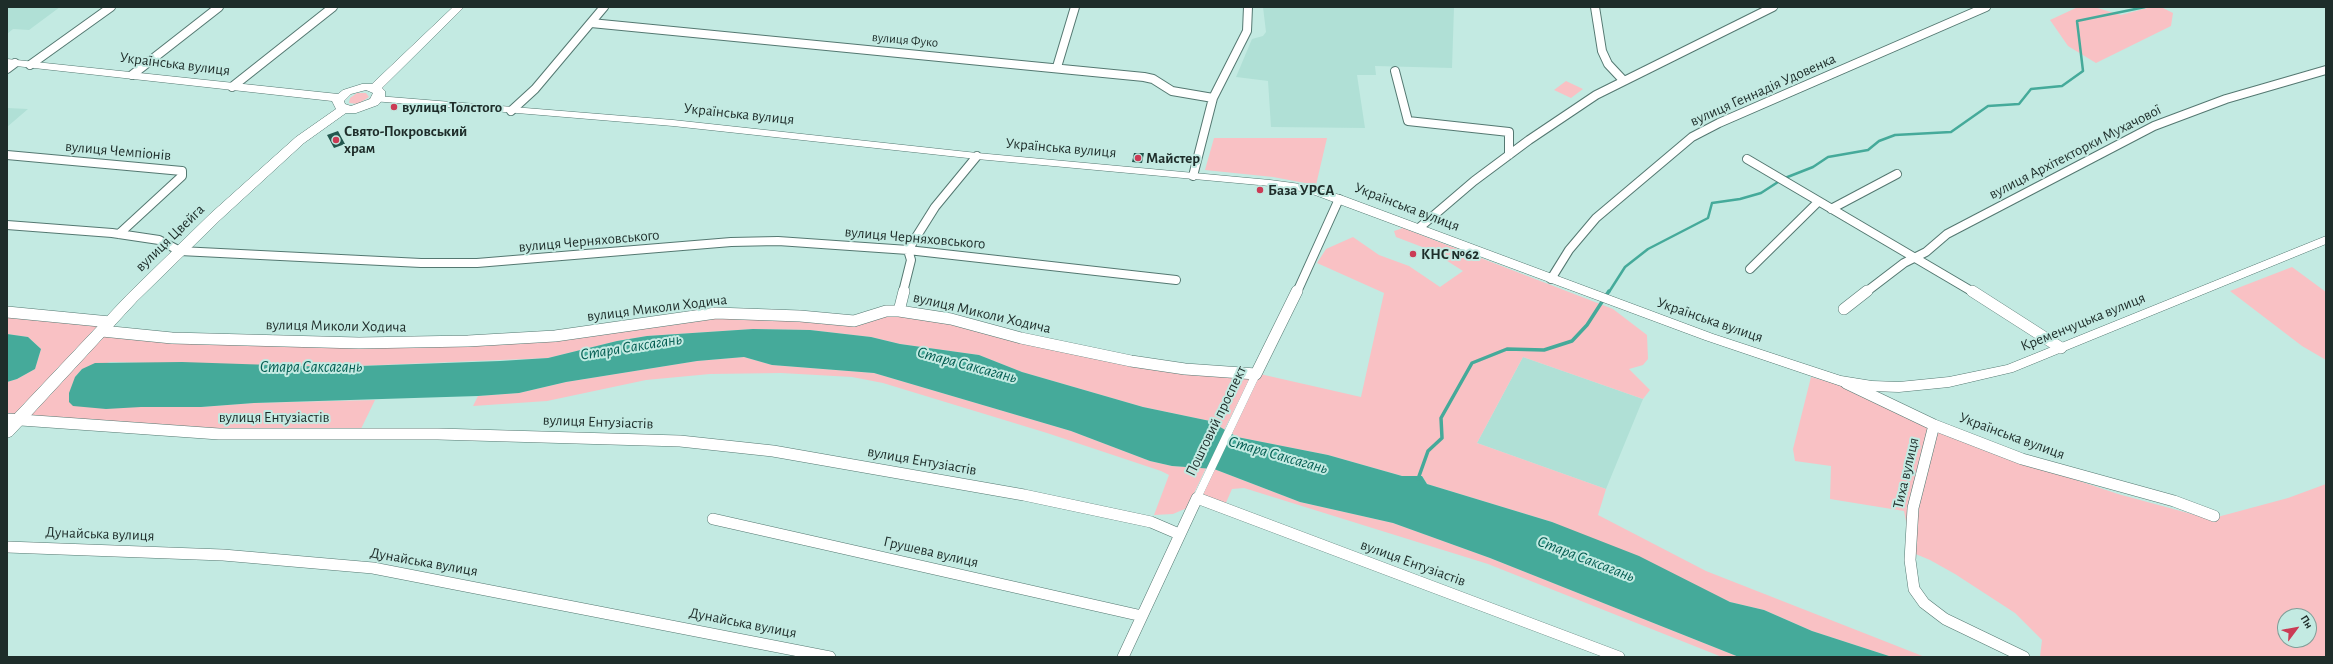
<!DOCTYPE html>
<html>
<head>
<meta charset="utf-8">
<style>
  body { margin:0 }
  #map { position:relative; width:2333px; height:664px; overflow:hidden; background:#c3eae2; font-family:"Alegreya Sans",sans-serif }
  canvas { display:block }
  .frame { position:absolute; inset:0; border:8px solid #1e2d2a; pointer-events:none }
  .north { position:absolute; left:2277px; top:608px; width:40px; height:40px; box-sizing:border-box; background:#c3eae2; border:1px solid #819e98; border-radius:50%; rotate:58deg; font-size:11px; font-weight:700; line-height:16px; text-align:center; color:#1e2d2a }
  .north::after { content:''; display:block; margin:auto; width:14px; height:18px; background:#cb3b55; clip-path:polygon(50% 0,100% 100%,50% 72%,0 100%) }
</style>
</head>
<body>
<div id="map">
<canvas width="2333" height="664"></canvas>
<div class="frame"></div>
<div class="north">Пн</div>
</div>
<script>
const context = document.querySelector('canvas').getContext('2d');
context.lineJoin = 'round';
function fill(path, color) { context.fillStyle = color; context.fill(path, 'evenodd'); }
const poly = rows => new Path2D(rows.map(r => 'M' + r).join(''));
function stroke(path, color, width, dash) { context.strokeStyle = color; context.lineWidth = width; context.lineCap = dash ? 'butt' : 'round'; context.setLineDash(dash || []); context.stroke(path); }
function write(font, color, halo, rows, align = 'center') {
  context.font = font + ' "Alegreya Sans",sans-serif'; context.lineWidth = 4; context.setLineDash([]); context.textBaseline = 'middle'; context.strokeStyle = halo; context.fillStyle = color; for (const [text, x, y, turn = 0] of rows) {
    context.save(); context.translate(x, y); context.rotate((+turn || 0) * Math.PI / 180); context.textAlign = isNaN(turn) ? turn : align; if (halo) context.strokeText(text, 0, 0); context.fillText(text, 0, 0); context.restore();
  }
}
const built = poly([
  [7,7,60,7,29,30,13,29,7,34],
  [1263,7,1454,7,1452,68,1375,66,1376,75,1357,75,1365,128,1271,127,1268,81,1236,77,1252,39,1263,36,1266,32],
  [7,108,28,109,7,127],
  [1523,357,1643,399,1606,489,1477,443]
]);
const green = poly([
  [2078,7,2094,7,2121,15,2151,7,2161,7,2173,13,2171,26,2096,63,2068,46,2050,20],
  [1566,81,1583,89,1571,98,1554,90],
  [357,93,366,93,369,97,358,104,349,103,350,98],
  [1214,138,1327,138,1316,185,1273,177,1205,170],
  [1403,228,1613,309,1647,335,1648,359,1643,365,1629,369,1650,390,1643,399,1523,357,1477,443,1606,489,1598,515,1706,571,1925,657,1892,657,1812,631,1764,610,1730,602,1552,522,1427,484,1422,476,1402,476,1328,455,1237,437,1230,432,1260,374,1361,397,1384,293,1317,263,1326,249,1353,237,1379,255,1409,266,1440,287,1463,271,1430,250,1396,237,1394,231],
  [2292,267,2326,292,2326,360,2302,346,2230,291],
  [886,311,1131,361,1253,373,1224,430,1210,421,1143,407,1022,372,979,355,900,344,871,337,810,330,753,329,647,336,617,341,548,358,332,367,111,362,82,369,75,377,141,407,201,407,254,403,375,400,359,433,219,434,7,419,7,382,17,379,35,369,41,349,28,337,7,334,7,312,97,319,102,331,468,341,716,313,828,319],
  [744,357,772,365,874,373,1071,431,1150,461,1172,466,1206,468,1187,508,1173,514,1154,515,1169,475,1161,471,1047,433,883,383,852,377,781,373,710,374,646,380,547,401,473,406,478,396,519,393,566,382,697,361],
  [1811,377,1841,385,1978,447,2118,494,2210,519,2288,498,2326,484,2326,657,2040,657,2042,640,2015,613,1955,574,1930,560,1906,550,1908,531,1904,511,1830,499,1831,466,1795,461,1793,449],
  [2285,616,2309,616,2309,640,2285,640],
  [1214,469,1300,502,1393,523,1490,558,1739,657,1722,657,1488,564,1244,488,1232,489,1225,505,1203,494]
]);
const water = poly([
  [753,329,810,330,871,337,900,344,979,355,1022,372,1143,407,1210,421,1237,437,1328,455,1402,476,1422,476,1427,484,1552,522,1639,556,1730,602,1764,610,1812,631,1892,657,1739,657,1490,558,1393,523,1300,502,1214,469,1172,466,1150,461,1071,431,874,373,772,365,744,357,697,361,566,382,519,393,478,396,254,403,201,407,141,407,106,409,73,406,69,402,69,393,75,377,82,369,95,363,182,362,332,367,500,361,548,358,617,341,647,336],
  [7,334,28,337,41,349,35,369,17,379,7,382]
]);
const streamFar1 = poly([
  [1785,178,1813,167,1828,157,1868,150,1879,141,1895,135,1951,132,1988,106,2019,104,2031,89,2062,86,2083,71,2077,21,2145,7],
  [1609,292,1625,267,1648,249,1708,218,1712,203,1740,199,1761,193,1778,182]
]);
const stream = poly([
  [1418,479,1428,451,1442,438,1441,418,1472,363,1507,349,1544,350,1572,341,1587,325,1609,291]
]);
const building = poly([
  [338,131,345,144,334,148,327,135],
  [1134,153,1144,153,1142,163,1132,162]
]);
const pedestrian = poly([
  [1197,498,1256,374]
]);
const minorFar1 = poly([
  [1595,7,1602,51,1608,64,1623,80],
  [591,23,1144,77,1153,79,1172,91,1213,98],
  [30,65,111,7],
  [1057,67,1075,7],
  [7,69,15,63],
  [1395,71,1408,121,1509,132,1509,155],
  [132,75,219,7],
  [232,87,333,7],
  [511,111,535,89,604,7],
  [7,155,182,171,182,176,119,234],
  [1747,159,1973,292],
  [1193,176,1213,98,1247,31,1248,7],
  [1831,209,1897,174],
  [7,225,112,233,159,240,180,251,421,263,477,263,731,242,778,241,908,250,1176,280],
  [1419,228,1474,181,1529,140,1596,95,1773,7],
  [1750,269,1818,202],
  [1551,279,1569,250,1596,218,1692,137,1719,123,1986,7],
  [903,292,911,260,908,250,935,207,977,156],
  [1297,292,1339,199],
  [1866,292,1904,263,1926,252,1947,234,2154,126,2226,99,2326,70]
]);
const minor = poly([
  [1972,291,2061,348],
  [1844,309,1867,291],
  [899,311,904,291],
  [7,312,110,322],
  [102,331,172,338,359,343,468,341,555,336,716,313,800,316,854,321,886,311,899,311,951,319,1021,338,1131,361,1185,369,1256,374,1297,291],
  [1846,383,1934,425,2022,459,2174,501,2214,516],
  [7,419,219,434,438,434,680,441,773,451,1024,495,1151,522,1179,534],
  [1934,425,1913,508,1910,560,1914,589,1924,603,1945,619,2024,657],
  [713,519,1142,616],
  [7,547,223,555,373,568,830,657],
  [1123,657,1197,498,1619,657]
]);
const tertiary = poly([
  [377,96,673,120,977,153,1270,180,1308,185,1343,196,1713,334,1841,376,1872,381,1899,382,1949,377,2007,365,2326,236,2326,244,2013,372,1949,387,1899,392,1872,391,1841,386,1705,340,1307,192,1270,186,977,159,673,126,373,101,373,97,377,96]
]);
const secondary = poly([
  [453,7,464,7,382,88,385,91,385,97,378,105,356,113,346,113,304,143,220,220,137,301,12,436,7,438,7,422,127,295,210,214,296,137,336,109,332,101,7,65,7,59,338,94,343,90,362,84,372,84,453,7],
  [366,90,373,93,370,99,351,106,345,104,344,101,351,94,366,90]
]);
const markers = [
  [394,107,4,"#cb3b55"],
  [336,140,4,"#cb3b55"],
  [1138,158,4,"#cb3b55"],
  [1260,190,4,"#cb3b55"],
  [1413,254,4,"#cb3b55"]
];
const farStreetnames = [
  ["вулиця Фуко",905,40,5]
];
const streetNames = [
  ["Українська вулиця",175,64,7],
  ["вулиця Геннадія Удовенка",1763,90,-24],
  ["Українська вулиця",739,114,6],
  ["Українська вулиця",1061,148,5],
  ["вулиця Чемпіонів",118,151,5],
  ["вулиця Архітекторки Мухачової",2075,152,-27],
  ["Українська вулиця",1407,207,21],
  ["вулиця Цвейга",170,238,-44],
  ["вулиця Черняховського",915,238,5],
  ["вулиця Черняховського",589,241,-5],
  ["вулиця Миколи Ходича",657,308,-7],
  ["вулиця Миколи Ходича",982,313,13],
  ["Українська вулиця",1710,320,19],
  ["Кременчуцька вулиця",2083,322,-22],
  ["вулиця Миколи Ходича",336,326,1],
  ["вулиця Ентузіастів",274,417],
  ["Поштовий проспект",1216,421,-64],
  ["вулиця Ентузіастів",598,422,2],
  ["Українська вулиця",2012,436,20],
  ["вулиця Ентузіастів",922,461,10],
  ["Тиха вулиця",1906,473,-77],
  ["Дунайська вулиця",100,534,2],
  ["Грушева вулиця",931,552,13],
  ["Дунайська вулиця",424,562,10],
  ["вулиця Ентузіастів",1413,563,20],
  ["Дунайська вулиця",743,623,11]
];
const poiNames = [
  ["вулиця Толстого",402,107],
  ["Свято-Покровський",344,131],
  ["храм",344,148],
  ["Майстер",1146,158],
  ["База УРСА",1268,190],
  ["КНС №62",1421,254]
];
const waterNames = [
  ["Стара Саксагань",631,347,-9],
  ["Стара Саксагань",967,365,15],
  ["Стара Саксагань",311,367],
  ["Стара Саксагань",1278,455,16],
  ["Стара Саксагань",1586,559,21]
];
fill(built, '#b0e0d6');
fill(green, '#f9c1c4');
fill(water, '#45aa9a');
stroke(streamFar1, '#45aa9a', 2.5);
stroke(stream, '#45aa9a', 3.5);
fill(building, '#22574e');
stroke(pedestrian, '#547871', 8);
stroke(minorFar1, '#547871', 10);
stroke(minor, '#547871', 12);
stroke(tertiary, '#547871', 1);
stroke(secondary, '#547871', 1);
stroke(pedestrian, '#fff', 8);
stroke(minorFar1, '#fff', 8);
stroke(minor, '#fff', 11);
fill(tertiary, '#fff');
fill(secondary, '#fff');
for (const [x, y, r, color] of markers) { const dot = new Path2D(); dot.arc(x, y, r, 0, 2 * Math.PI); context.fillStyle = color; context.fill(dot); stroke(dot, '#c3eae2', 1.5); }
write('13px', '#1e2d2a', '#c3eae2', farStreetnames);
write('15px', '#1e2d2a', '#c3eae2', streetNames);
write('bold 15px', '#1e2d2a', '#c3eae2', poiNames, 'left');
write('italic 16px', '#045d52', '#c3eae2', waterNames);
</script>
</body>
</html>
